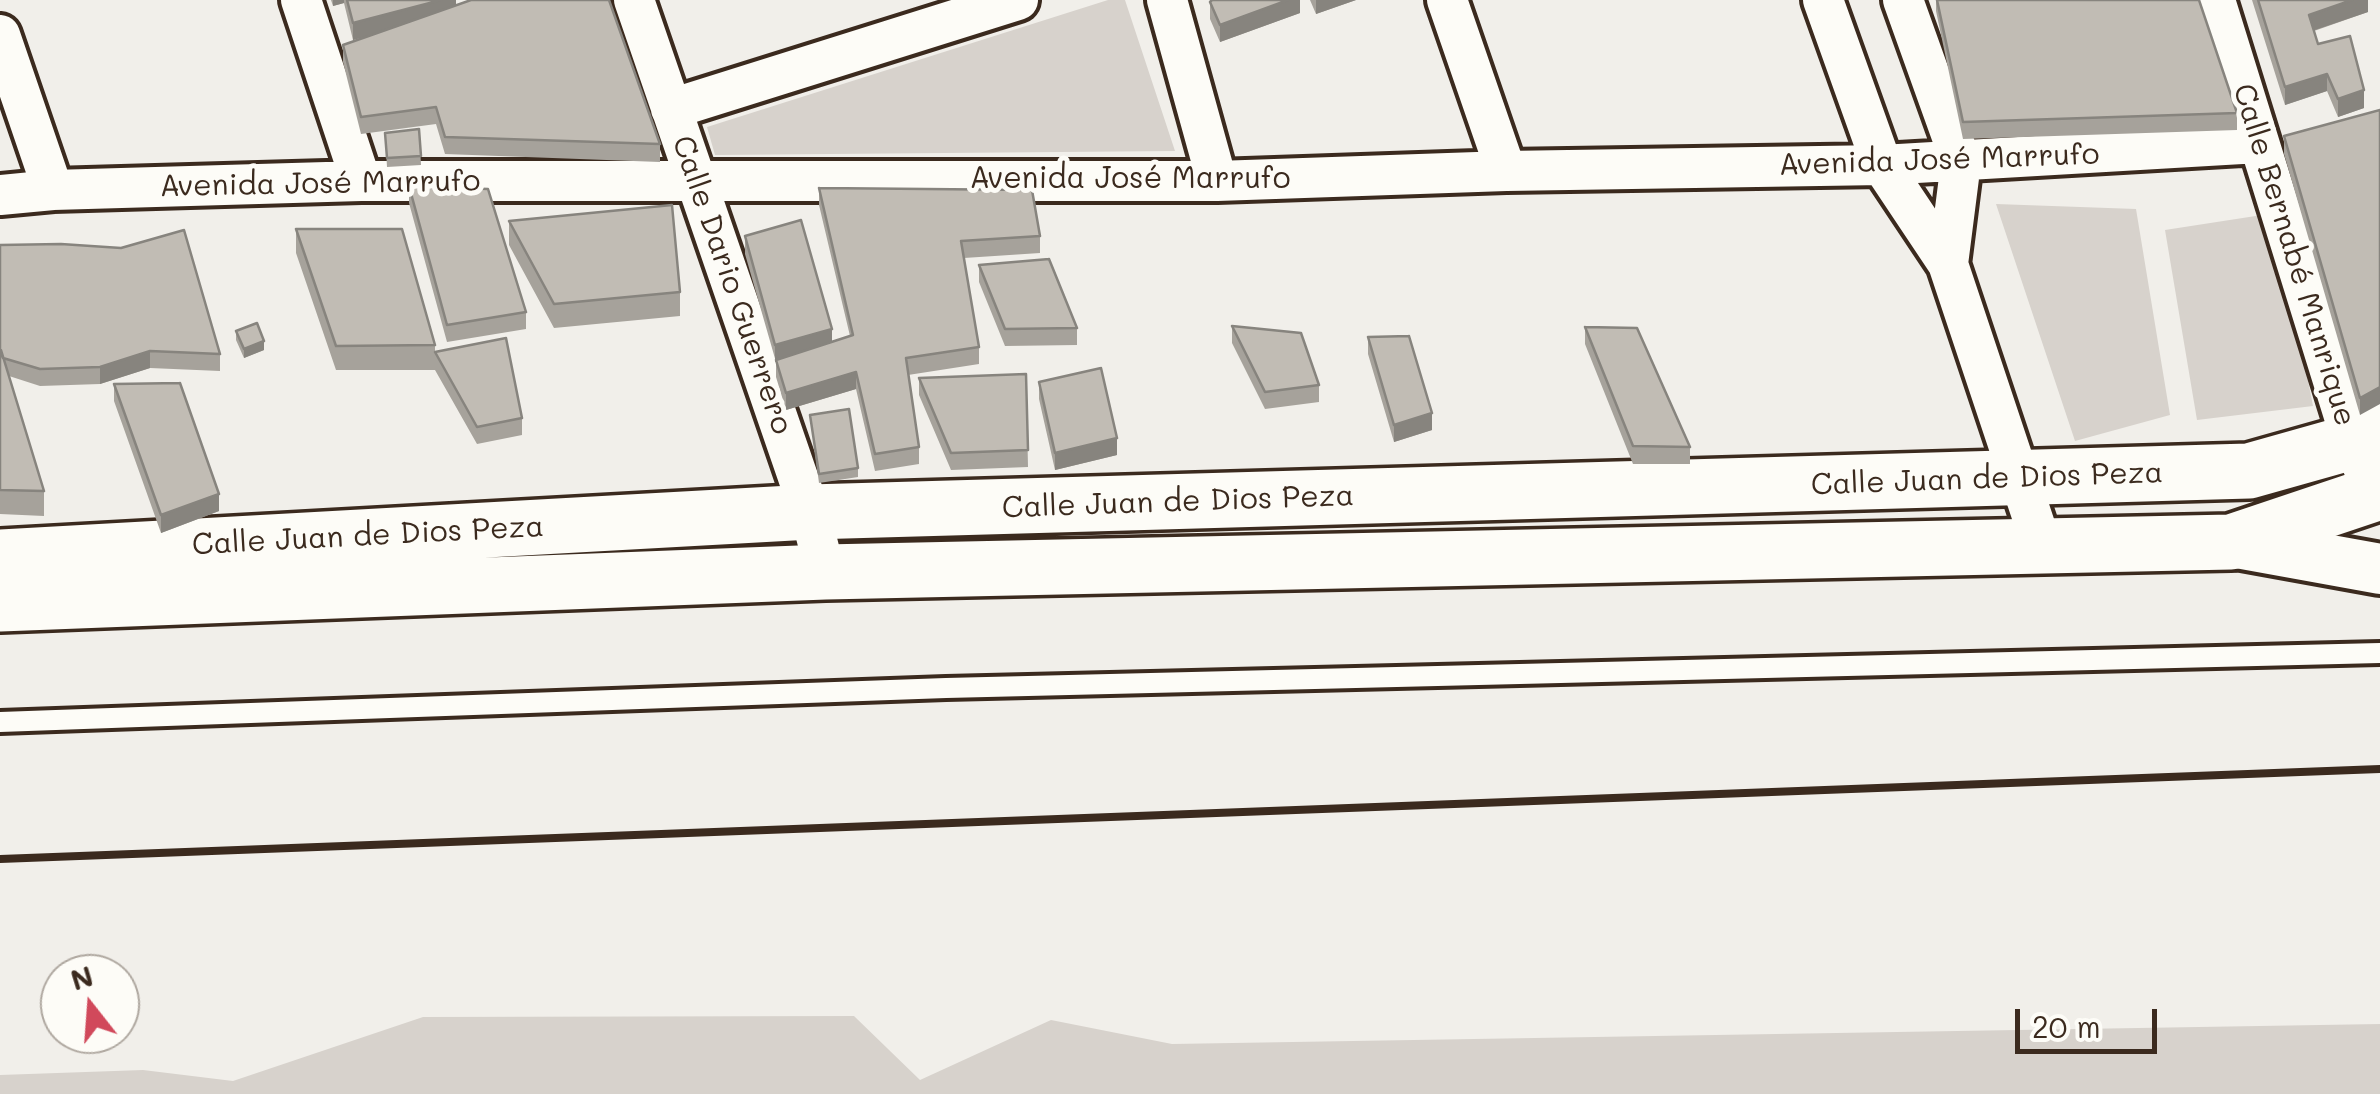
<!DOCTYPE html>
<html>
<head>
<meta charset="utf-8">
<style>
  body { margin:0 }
  #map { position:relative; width:2380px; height:1094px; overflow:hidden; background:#f1efea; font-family:Mali,sans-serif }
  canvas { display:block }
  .north { position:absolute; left:40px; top:954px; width:100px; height:100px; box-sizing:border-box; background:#fdfcf7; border:2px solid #afa8a0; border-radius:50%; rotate:343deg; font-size:28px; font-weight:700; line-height:40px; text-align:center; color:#3b2a1e }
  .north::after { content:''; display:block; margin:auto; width:35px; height:45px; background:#d1495b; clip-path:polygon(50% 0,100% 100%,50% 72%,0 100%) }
  .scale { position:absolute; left:2015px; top:1009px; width:142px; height:45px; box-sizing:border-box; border:5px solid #3b2a1e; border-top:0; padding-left:12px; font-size:30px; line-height:35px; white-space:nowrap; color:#3b2a1e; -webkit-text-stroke:8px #fdfcf7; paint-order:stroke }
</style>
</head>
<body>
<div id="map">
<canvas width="2380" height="1094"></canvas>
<div class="north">N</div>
<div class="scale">20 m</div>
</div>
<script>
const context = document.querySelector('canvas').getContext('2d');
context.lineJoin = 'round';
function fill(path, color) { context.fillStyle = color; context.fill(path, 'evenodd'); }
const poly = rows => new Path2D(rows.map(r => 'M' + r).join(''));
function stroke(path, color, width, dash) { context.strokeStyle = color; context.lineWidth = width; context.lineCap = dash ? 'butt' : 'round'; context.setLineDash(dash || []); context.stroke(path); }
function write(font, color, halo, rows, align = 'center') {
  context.font = font + ' Mali,sans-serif'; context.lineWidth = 10; context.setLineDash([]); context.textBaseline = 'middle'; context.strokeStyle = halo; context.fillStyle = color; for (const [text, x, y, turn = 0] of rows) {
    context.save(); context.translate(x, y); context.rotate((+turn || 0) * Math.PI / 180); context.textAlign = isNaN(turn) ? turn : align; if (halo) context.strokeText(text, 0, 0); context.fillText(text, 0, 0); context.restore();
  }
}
const green = poly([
  [1108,0,1125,0,1175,151,715,155,707,127],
  [1996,204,2136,209,2170,415,2075,441],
  [2275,213,2313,406,2197,420,2165,230],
  [854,1016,920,1080,1051,1020,1172,1044,2380,1024,2380,1094,0,1094,0,1075,143,1070,233,1081,423,1017]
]);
const service = poly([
  [0,722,946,688,2380,653]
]);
const minor = poly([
  [301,0,361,181],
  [634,0,810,512,825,572],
  [1167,0,1217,181],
  [1447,0,1506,171],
  [1823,0,1882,165,1948,264,2042,546],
  [1903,0,1961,162,1948,264],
  [2215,0,2352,442,2363,467],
  [0,35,53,190],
  [671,109,1018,0],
  [0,195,53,190,361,181,1217,181,1506,171,1882,165,2259,143]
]);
const tertiary = poly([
  [2231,542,2380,569]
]);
const secondary = poly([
  [0,557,810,512,2249,471,2352,442,2380,427],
  [0,604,825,572,2231,542,2380,492]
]);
const rail = poly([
  [0,859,2380,769]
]);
const wall = poly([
  [331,0,456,0,456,5,660,144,660,162,445,154,436,124,361,134,343,62,343,45,367,36,353,40,344,3,333,6],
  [1210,0,1300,0,1300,13,1220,42,1210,19],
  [1310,0,1356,0,1316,14],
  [1936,0,2199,0,2237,113,2237,130,1963,139,1936,11],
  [2252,0,2368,0,2368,12,2314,31,2318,44,2364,108,2338,117,2327,91,2285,105],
  [2380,110,2360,415,2284,154,2284,136],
  [419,129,421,165,387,167,385,133],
  [409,186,526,312,526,329,447,342,409,203],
  [819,188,1040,236,1040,253,964,258,979,347,979,364,908,375,919,447,919,464,875,471,856,389,786,410,776,377,776,362,745,254,745,236,832,342,850,336,819,205],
  [509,221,680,292,680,316,554,328,509,245],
  [296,229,435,345,435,352,522,418,522,435,477,444,435,370,336,370,296,253],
  [0,245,220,354,220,371,150,368,100,384,40,386,9,376,44,491,44,516,0,514],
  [979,265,1077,328,1077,345,1005,346,979,282],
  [1232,326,1319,385,1319,402,1265,409,1232,343],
  [1585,327,1690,447,1690,464,1633,464,1585,344],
  [236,331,264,350,244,358,236,340],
  [1368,337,1432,430,1394,442,1368,354],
  [1026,374,1028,467,951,470,919,395,919,378],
  [1039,382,1117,455,1055,470,1039,399],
  [114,384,219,511,161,533,114,401],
  [810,415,858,468,858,477,819,483]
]);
const shadedWall = poly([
  [333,0,344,0,344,3,333,6],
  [441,0,456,0,456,13,353,40,353,23],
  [1288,0,1300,0,1300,13,1220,42,1220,25],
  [1316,0,1356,0,1316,14],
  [2352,0,2368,0,2368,12,2309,32,2309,15],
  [2327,74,2327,91,2285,105,2285,87],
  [2364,90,2364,108,2338,117,2338,99],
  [832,329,832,346,775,362,775,345],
  [264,341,264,350,244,358,244,349],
  [150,351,150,368,100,384,100,367],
  [856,372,856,389,786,410,786,393],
  [2380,387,2380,404,2360,415,2360,398],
  [1432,413,1432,430,1394,442,1394,425],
  [1117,438,1117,455,1055,470,1055,453],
  [219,494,219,511,161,533,161,515]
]);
const building = poly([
  [347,0,441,0,353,23,347,0],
  [471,0,609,0,660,144,445,137,436,107,361,117,343,45,471,0],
  [1212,0,1288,0,1220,25,1210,2,1212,0],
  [1937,0,2199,0,2237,113,1963,122,1937,0],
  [2258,0,2352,0,2309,15,2318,44,2350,36,2364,90,2338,99,2327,74,2285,87,2258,0],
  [2380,110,2380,387,2360,398,2284,136,2380,110],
  [419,129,421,156,387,158,385,133,419,129],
  [409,186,488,189,526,312,447,325,409,186],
  [819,188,1032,190,1040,236,961,241,979,347,906,358,919,447,875,454,856,372,786,393,776,360,853,335,819,188],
  [672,205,680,292,554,304,509,221,672,205],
  [801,220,832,329,775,345,745,236,801,220],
  [296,229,402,229,435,345,336,346,296,229],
  [184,230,220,354,150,351,100,367,40,369,3,358,0,350,0,245,61,244,121,248,184,230],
  [1049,259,1077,328,1005,329,979,265,1049,259],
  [257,323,264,341,244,349,236,331,257,323],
  [1232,326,1301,333,1319,385,1265,392,1232,326],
  [1585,327,1637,328,1690,447,1633,446,1585,327],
  [1409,336,1432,413,1394,425,1368,337,1409,336],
  [506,338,522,418,477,427,435,352,506,338],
  [0,350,1,350,44,491,0,490,0,350],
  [1101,368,1117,438,1055,453,1039,382,1101,368],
  [1026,374,1028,450,951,453,919,378,1026,374],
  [180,383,219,494,161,515,114,384,180,383],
  [849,409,858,468,819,474,810,415,849,409]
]);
const streetNames = [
  ["Avenida José Marrufo",1939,160,-2],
  ["Avenida José Marrufo",1130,179],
  ["Avenida José Marrufo",320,184,-1],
  ["Calle Bernabé Manrique",2294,255,73],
  ["Calle Dario Guerrero",732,285,71],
  ["Calle Juan de Dios Peza",1987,479,-2],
  ["Calle Juan de Dios Peza",1178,502,-2],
  ["Calle Juan de Dios Peza",368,536,-3]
];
fill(green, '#d7d2cc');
stroke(service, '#3b2a1e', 28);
stroke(minor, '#3b2a1e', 48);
stroke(tertiary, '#3b2a1e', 58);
stroke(secondary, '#3b2a1e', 62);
stroke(service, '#fdfcf7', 20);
stroke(minor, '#fdfcf7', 40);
stroke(tertiary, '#fdfcf7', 50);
stroke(secondary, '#fdfcf7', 55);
stroke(rail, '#3b2a1e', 8);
fill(wall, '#a6a29b');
fill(shadedWall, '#87847e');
fill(building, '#c1bcb4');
stroke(building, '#87847e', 2.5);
write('30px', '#3b2a1e', '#fdfcf7', streetNames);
</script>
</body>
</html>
